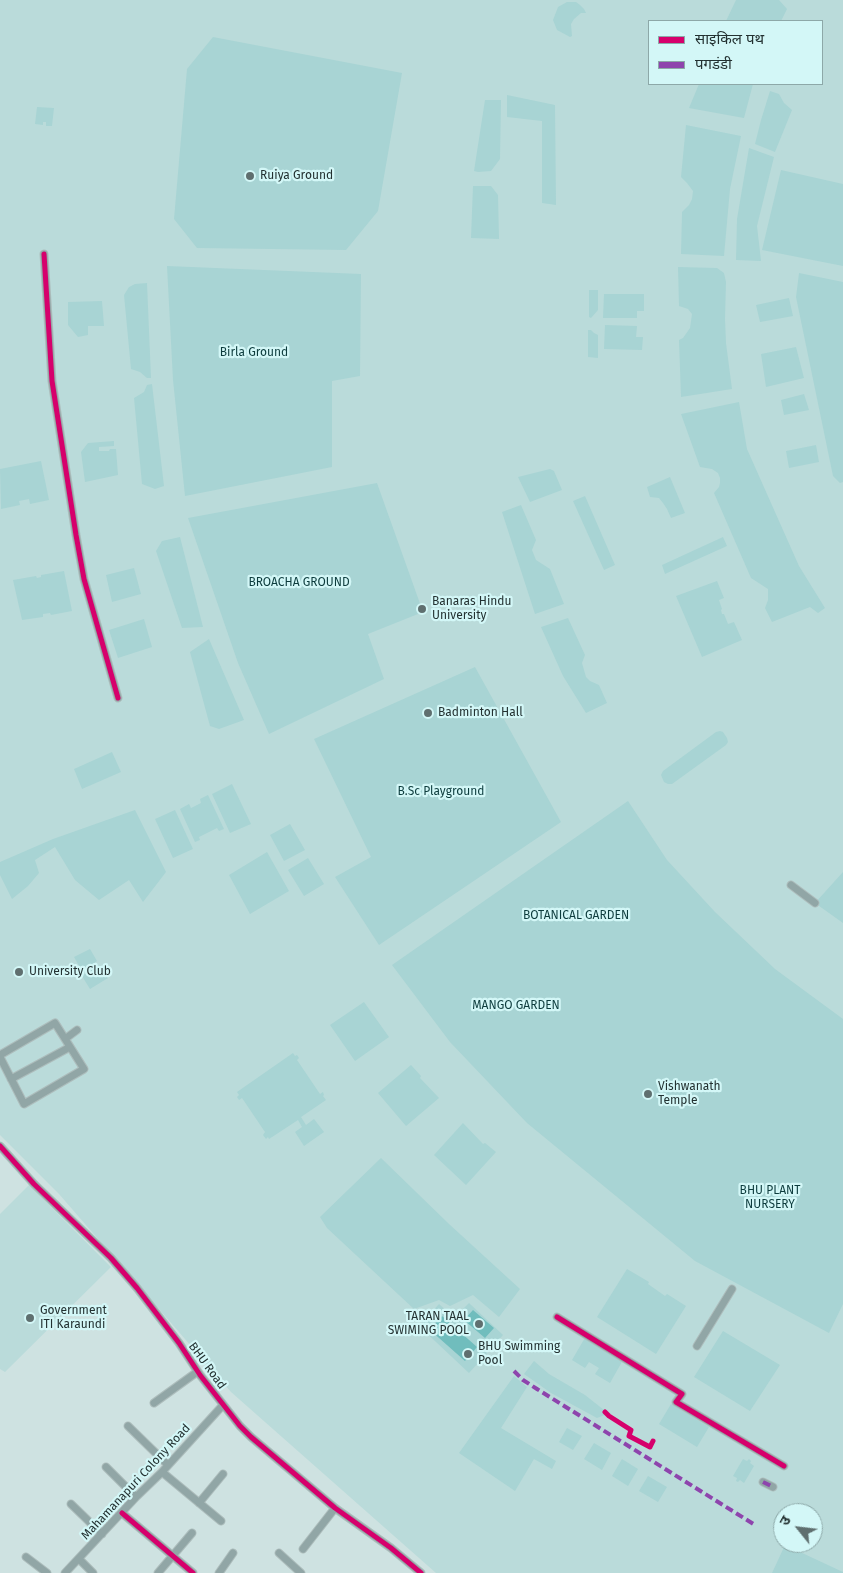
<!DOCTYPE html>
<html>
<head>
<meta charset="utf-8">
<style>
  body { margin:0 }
  #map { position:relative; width:843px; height:1573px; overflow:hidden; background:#cee2e1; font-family:"Fira Sans","Noto Sans Devanagari",sans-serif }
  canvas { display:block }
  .legend { position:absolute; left:648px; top:20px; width:175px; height:65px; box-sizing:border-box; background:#d3f7f7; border:1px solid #8da8a8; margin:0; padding:6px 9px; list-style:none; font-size:15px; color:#233131 }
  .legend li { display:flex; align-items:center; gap:10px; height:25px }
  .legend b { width:25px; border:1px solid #8da8a8 }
  .north { position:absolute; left:773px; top:1503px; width:50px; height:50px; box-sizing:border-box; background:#d3f7f7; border:1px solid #8da8a8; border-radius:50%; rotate:299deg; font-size:14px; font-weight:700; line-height:20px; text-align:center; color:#233131 }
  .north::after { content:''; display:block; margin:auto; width:18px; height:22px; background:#5f6f6f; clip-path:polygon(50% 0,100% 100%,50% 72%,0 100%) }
</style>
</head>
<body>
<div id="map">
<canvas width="843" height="1573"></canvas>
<ul class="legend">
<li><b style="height:6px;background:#d6006c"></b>साइकिल पथ</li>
<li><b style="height:6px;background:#8e44ad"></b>पगडंडी</li>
</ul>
<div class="north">उ</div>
</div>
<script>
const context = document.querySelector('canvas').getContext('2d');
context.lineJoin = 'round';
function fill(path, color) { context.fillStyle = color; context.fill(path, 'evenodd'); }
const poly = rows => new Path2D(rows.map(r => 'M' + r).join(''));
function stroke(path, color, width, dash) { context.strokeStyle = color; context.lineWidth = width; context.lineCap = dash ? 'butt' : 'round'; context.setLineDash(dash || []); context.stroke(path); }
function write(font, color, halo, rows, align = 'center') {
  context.font = font + ' "Fira Sans",sans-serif'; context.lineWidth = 4.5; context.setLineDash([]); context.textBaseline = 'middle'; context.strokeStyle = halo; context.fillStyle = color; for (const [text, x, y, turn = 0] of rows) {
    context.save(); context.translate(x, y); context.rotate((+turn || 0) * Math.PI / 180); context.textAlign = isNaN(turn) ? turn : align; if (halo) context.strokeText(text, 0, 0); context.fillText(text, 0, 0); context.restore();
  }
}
const built = poly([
  [0,0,843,0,843,1573,436,1573,231,1392,59,1194,0,1135],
  [649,21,822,21,822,84,649,84],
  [783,1513,813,1513,813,1543,783,1543],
  [29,1185,111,1267,5,1372,0,1369,0,1214]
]);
const green = poly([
  [736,0,779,0,787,9,781,21,726,21],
  [567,2,576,2,580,5,584,9,586,13,581,13,574,19,571,24,572,36,570,37,557,30,553,20,558,7],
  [213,37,402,73,378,211,346,250,197,248,174,219,187,69],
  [699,84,753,84,744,118,689,108],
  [770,91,779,94,784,103,792,110,775,152,755,144,761,120],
  [507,95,555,105,556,205,542,203,542,121,507,117],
  [485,100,501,100,500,159,491,171,478,172,474,171],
  [37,107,54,108,52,126,46,126,46,122,43,122,43,125,35,124],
  [686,125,741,136,730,189,724,256,681,254,682,212,689,205,692,199,693,191,687,183,681,177],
  [749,148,774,157,757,226,761,261,736,260,737,219],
  [781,170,843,184,843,266,762,250],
  [473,186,491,186,498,195,499,239,471,238],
  [167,266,361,274,360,376,332,381,332,467,185,496,173,380],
  [678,267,717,268,724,273,726,282,725,319,726,343,732,389,681,397,679,340,683,338,690,328,692,314,688,309,679,306],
  [799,273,843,282,843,482,840,483,833,476,796,297],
  [147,283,151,378,147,378,140,372,131,369,124,295,129,287,135,284],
  [589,290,598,290,598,310,591,318,589,317],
  [604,294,644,294,644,311,637,311,637,318,603,318],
  [789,298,793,316,760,322,756,305],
  [102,301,104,326,88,326,88,335,78,337,68,325,68,302],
  [605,325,637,326,636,337,643,337,642,350,604,349],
  [588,330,591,330,594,333,598,335,598,358,588,357],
  [796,347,804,378,766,387,761,354],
  [152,384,164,486,155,489,142,484,134,398,144,392,147,385],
  [804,394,809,410,784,415,781,400],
  [739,402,747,449,799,566,825,608,818,613,810,607,772,622,765,608,768,600,768,589,751,578,714,493,719,487,720,483,720,478,718,473,712,469,700,467,681,414],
  [114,441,114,446,99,447,99,451,109,451,110,449,116,449,118,475,85,482,81,452,88,443],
  [816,445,819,462,789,468,786,451],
  [41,461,49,500,30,504,29,499,19,501,20,505,1,509,0,469],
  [550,469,554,471,562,490,530,502,518,477],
  [670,477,685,513,671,518,667,509,663,503,659,498,650,497,647,487],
  [377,483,423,612,368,634,384,679,269,734,238,663,188,518],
  [585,496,615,565,604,570,573,501],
  [521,505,536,540,532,550,536,560,550,569,564,604,535,614,502,512],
  [180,537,203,627,182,628,156,551,162,541],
  [723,537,727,546,665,574,662,565],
  [134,568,141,594,112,602,106,575],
  [64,571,72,611,51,615,50,613,43,614,43,617,22,620,13,580,36,576,37,578,41,577,41,575],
  [717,581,724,598,719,600,722,609,721,610,722,614,724,614,728,624,734,622,742,640,702,657,676,596],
  [568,618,585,655,582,663,586,677,590,681,599,685,607,703,586,713,563,676,541,627],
  [144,619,152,647,118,658,109,630],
  [209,639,244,720,219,729,210,726,190,652],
  [475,667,561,822,379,945,335,877,371,857,314,739],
  [720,731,723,732,727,738,728,742,726,745,672,784,668,784,664,782,661,775,663,771,716,732],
  [112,752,121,772,82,789,74,769],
  [232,784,251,824,230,833,212,794],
  [208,795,224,829,219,831,217,828,199,837,200,840,195,842,180,809,189,804,191,808,201,803,200,799],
  [628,801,667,860,715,912,775,969,843,1019,843,1304,829,1333,695,1261,527,1123,450,1042,392,965],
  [135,810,166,872,143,902,129,880,99,900,75,880,55,847,35,860,39,873,28,886,12,899,0,875,0,862,53,839],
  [175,810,193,849,173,858,155,819],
  [290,824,305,850,284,861,270,835],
  [267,852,289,891,250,914,229,875],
  [308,858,324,884,304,896,288,870],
  [843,872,843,923,815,903],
  [90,949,97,961,82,971,74,957],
  [99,965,108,978,90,989,82,976],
  [364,1002,389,1037,355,1061,330,1025],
  [293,1053,295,1056,297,1055,299,1058,297,1060,320,1094,323,1092,324,1095,323,1096,326,1100,301,1117,306,1125,314,1119,324,1132,304,1146,295,1132,302,1127,298,1120,269,1139,268,1137,266,1139,263,1135,265,1132,242,1098,239,1100,237,1097,239,1095,237,1092],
  [411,1065,421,1076,420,1078,439,1098,406,1126,378,1093],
  [463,1123,483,1144,485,1143,496,1152,466,1185,434,1155],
  [381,1158,449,1224,520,1289,499,1317,473,1295,450,1306,439,1300,414,1309,327,1228,320,1217],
  [627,1269,649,1282,648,1284,665,1296,667,1294,686,1306,656,1354,597,1317],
  [469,1303,503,1335,469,1373,419,1326,439,1304,454,1318],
  [723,1331,780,1365,750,1411,694,1377],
  [586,1336,623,1360,610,1383,595,1374,599,1368,589,1362,585,1368,572,1360],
  [534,1361,549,1374,585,1395,604,1410,605,1415,597,1418,551,1393,524,1374],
  [514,1376,527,1387,501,1428,556,1461,552,1469,534,1459,515,1491,459,1453],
  [671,1404,709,1427,697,1447,659,1424],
  [567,1428,582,1436,573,1450,559,1442],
  [594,1443,611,1453,602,1470,584,1459],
  [622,1459,638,1469,628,1486,612,1476],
  [743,1459,747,1461,749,1459,751,1461,750,1463,754,1466,744,1483,740,1480,738,1482,736,1481,737,1478,733,1476],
  [648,1476,667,1487,658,1502,639,1491],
  [785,1545,843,1572,843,1573,772,1573]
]);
const water = poly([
  [473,1310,494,1328,485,1338,464,1320],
  [442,1316,477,1347,465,1361,430,1330]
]);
const street = poly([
  [44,254,52,381,76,535,84,579,118,698],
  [791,885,815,903],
  [65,1039,77,1030],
  [0,1055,55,1023,84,1069,24,1104,0,1057],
  [11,1079,70,1047],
  [0,1146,34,1184,111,1258,137,1288,179,1343,200,1375,240,1426,251,1437,335,1508,391,1548,421,1573],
  [557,1317,682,1394,676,1402,784,1466],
  [697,1346,732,1289],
  [154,1403,197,1372],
  [128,1426,168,1465],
  [106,1467,136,1497],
  [162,1472,221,1521],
  [763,1482,773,1487],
  [199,1503,223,1474],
  [71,1504,102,1534],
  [122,1513,193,1573],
  [303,1549,335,1508],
  [279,1553,301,1573],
  [26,1557,47,1573],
  [79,1559,93,1573],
  [65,1573,136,1497,162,1472,223,1405],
  [158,1573,192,1533],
  [219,1573,233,1553]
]);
const quiet = poly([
  [514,1371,523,1380,537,1389,755,1525],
  [763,1482,773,1487]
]);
const cycleway = poly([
  [44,254,52,381,76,535,84,579,118,698],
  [0,1146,34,1184,111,1258,137,1288,179,1343,200,1375,240,1426,251,1437,335,1508,391,1548,421,1573],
  [557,1317,682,1394,676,1402,784,1466],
  [605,1412,609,1416,631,1430,629,1436,650,1447,653,1441],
  [122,1513,193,1573]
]);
const markers = [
  [250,176,5,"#5f6f6f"],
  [422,609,5,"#5f6f6f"],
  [428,713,5,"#5f6f6f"],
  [19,972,5,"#5f6f6f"],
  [648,1094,5,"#5f6f6f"],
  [30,1318,5,"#5f6f6f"],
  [479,1324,5,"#5f6f6f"],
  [468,1354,5,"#5f6f6f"]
];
const poiNames = [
  ["Ruiya Ground",260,176],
  ["Banaras Hindu",432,602],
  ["University",432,616],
  ["Badminton Hall",438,713],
  ["University Club",29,972],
  ["Vishwanath",658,1087],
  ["Temple",658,1101],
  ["Government",40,1311],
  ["ITI Karaundi",40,1325],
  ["TARAN TAAL",469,1317,"right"],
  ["SWIMING POOL",469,1331,"right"],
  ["BHU Swimming",478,1347],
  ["Pool",478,1361]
];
const parkNames = [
  ["Birla Ground",254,353],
  ["BROACHA GROUND",299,583],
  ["B.Sc Playground",441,792],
  ["BOTANICAL GARDEN",576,916],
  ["MANGO GARDEN",516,1006],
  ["BHU PLANT",770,1191],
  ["NURSERY",770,1205]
];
const streetNames = [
  ["BHU Road",207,1366,54],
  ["Mahamanapuri Colony Road",136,1482,-47]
];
fill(built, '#badbda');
fill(green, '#a8d4d4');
fill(water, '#70bdbd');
stroke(street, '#adbdbc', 9);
stroke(street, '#91a6a6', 7);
stroke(quiet, '#8e44ad', 4, [8, 4]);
stroke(cycleway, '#d6006c', 5);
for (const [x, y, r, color] of markers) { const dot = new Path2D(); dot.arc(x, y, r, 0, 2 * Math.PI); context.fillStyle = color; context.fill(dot); stroke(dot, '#d3f7f7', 2); }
write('12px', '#233131', '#d3f7f7', poiNames, 'left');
write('12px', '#0d3c3d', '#d3f7f7', parkNames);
write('12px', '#233131', '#d3f7f7', streetNames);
</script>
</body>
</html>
